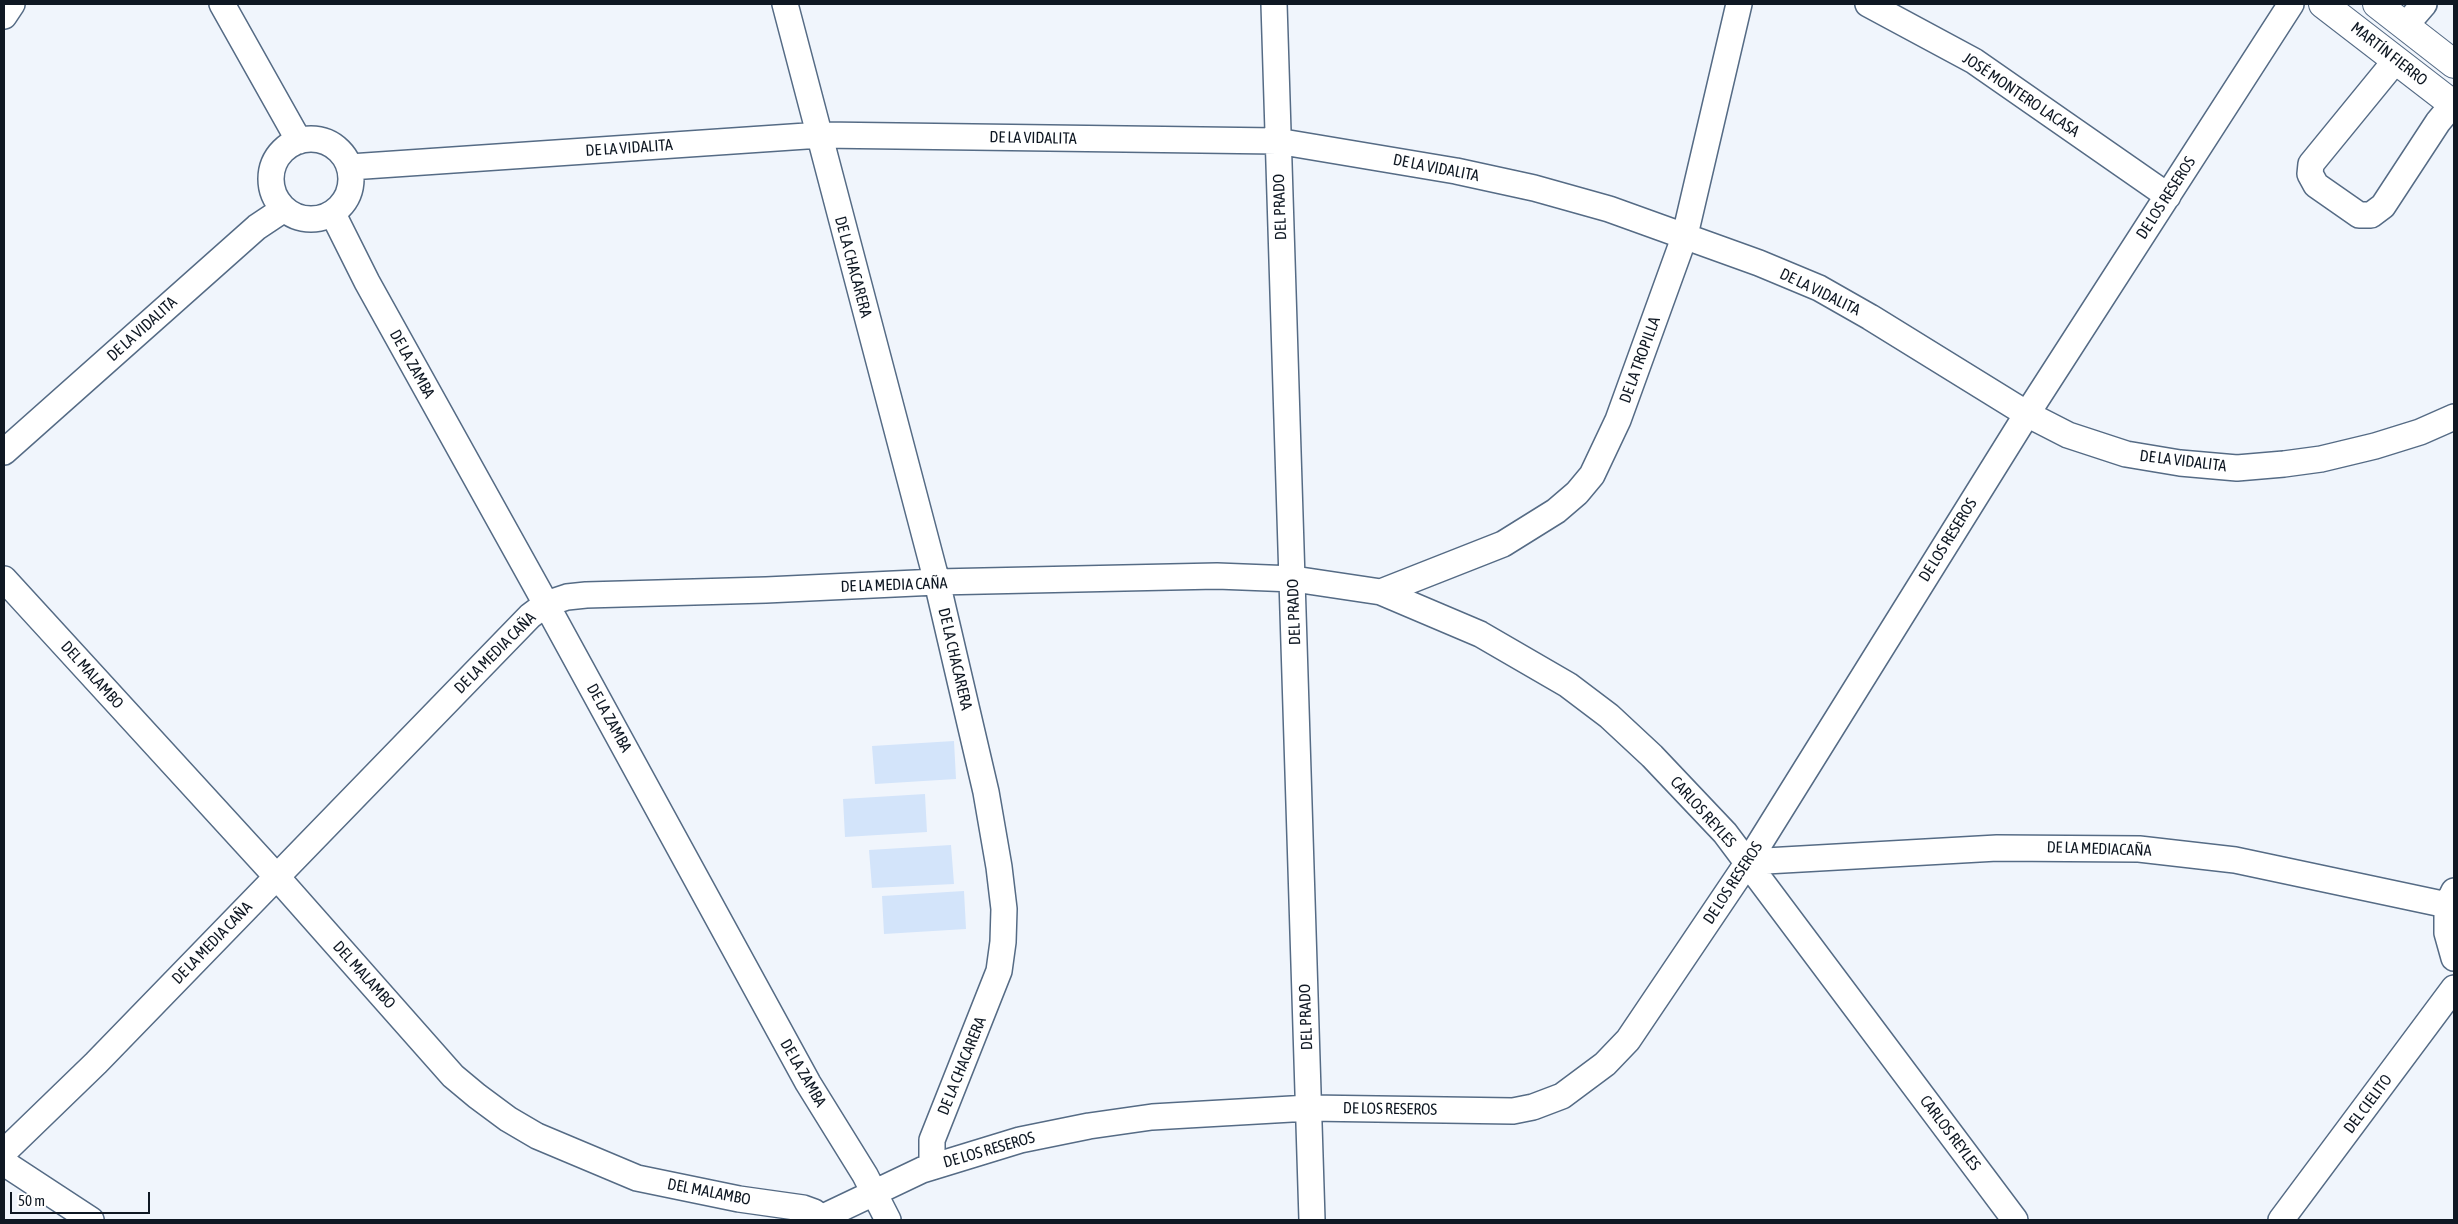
<!DOCTYPE html>
<html>
<head>
<meta charset="utf-8">
<style>
  body { margin:0 }
  #map { position:relative; width:2458px; height:1224px; overflow:hidden; background:#f0f5fc; font-family:"Asap Condensed",sans-serif }
  canvas { display:block }
  .frame { position:absolute; inset:0; border:5px solid #0f1823; pointer-events:none }
  .scale { position:absolute; left:10px; top:1192px; width:140px; height:22px; box-sizing:border-box; border:2px solid #0f1823; border-top:0; padding-left:6px; font-size:15px; line-height:18px; white-space:nowrap; color:#0f1823; -webkit-text-stroke:4px #fff; paint-order:stroke }
</style>
</head>
<body>
<div id="map">
<canvas width="2458" height="1224"></canvas>
<div class="frame"></div>
<div class="scale">50 m</div>
</div>
<script>
const context = document.querySelector('canvas').getContext('2d');
context.lineJoin = 'round';
function fill(path, color) { context.fillStyle = color; context.fill(path, 'evenodd'); }
const poly = rows => new Path2D(rows.map(r => 'M' + r).join(''));
function stroke(path, color, width, dash) { context.strokeStyle = color; context.lineWidth = width; context.lineCap = dash ? 'butt' : 'round'; context.setLineDash(dash || []); context.stroke(path); }
function write(font, color, halo, rows, align = 'center') {
  context.font = font + ' "Asap Condensed",sans-serif'; context.lineWidth = 4.5; context.setLineDash([]); context.textBaseline = 'middle'; context.strokeStyle = halo; context.fillStyle = color; for (const [text, x, y, turn = 0] of rows) {
    context.save(); context.translate(x, y); context.rotate((+turn || 0) * Math.PI / 180); context.textAlign = isNaN(turn) ? turn : align; if (halo) context.strokeText(text, 0, 0); context.fillText(text, 0, 0); context.restore();
  }
}
const green = poly([
  [954,741,956,779,875,784,872,746],
  [925,794,927,832,845,837,843,799],
  [951,845,954,884,872,888,869,850],
  [964,891,966,929,884,934,882,896]
]);
const minor = poly([
  [222,4,299,141],
  [785,4,937,582,986,792,999,867,1004,909,1003,942,999,971,932,1140,932,1167],
  [1274,4,1312,1220],
  [1868,4,1974,61,2168,196],
  [4,16,12,4],
  [2405,26,2424,4],
  [2396,60,2311,164,2310,174,2316,185,2359,215,2371,215,2383,206,2438,122,2453,104],
  '271 179a40 40 0 1 1 80 0a40 40 0 1 1-80 0Z',
  [350,167,821,135,1277,141,1456,171,1534,188,1609,209,1759,263,1819,288,1870,317,2027,414,2068,435,2126,454,2180,463,2237,468,2284,464,2321,459,2375,446,2420,432,2454,417],
  [333,214,367,282,546,604,808,1083,865,1175,888,1220],
  [4,452,257,227,284,209],
  [4,579,276,876,453,1076,477,1096,508,1119,537,1136,637,1178,739,1199,803,1208,814,1212,821,1218],
  [1381,592,1503,544,1556,511,1577,493,1592,475,1618,420,1685,235,1739,4],
  [1748,862,1997,848,2139,849,2235,860,2447,905],
  [2454,891,2447,905,2447,933,2454,958],
  [4,1152,96,1063,530,616,546,604,567,597,586,595,766,590,937,582,1217,576,1294,579,1381,592,1480,634,1568,685,1609,716,1652,756,1725,833,2015,1220],
  [4,1163,91,1220],
  [817,1220,922,1170,1020,1140,1089,1126,1152,1117,1309,1108,1513,1111,1533,1107,1562,1096,1605,1064,1628,1040,1748,862,2027,414,2291,4],
  [2281,1220,2454,988]
]);
const major = poly([
  [2323,4,2454,105],
  [2377,4,2454,64]
]);
const streetNames = [
  ["MARTÍN FIERRO",2389,54,38],
  ["JOSÉ MONTERO LACASA",2021,95,34],
  ["DE LA VIDALITA",1033,138,1],
  ["DE LA VIDALITA",629,148,-4],
  ["DE LA VIDALITA",1436,168,11],
  ["DE LOS RESEROS",2166,198,-57],
  ["DEL PRADO",1280,207,-92],
  ["DE LA CHACARERA",853,267,75],
  ["DE LA VIDALITA",1820,292,26],
  ["DE LA VIDALITA",142,329,-42],
  ["DE LA TROPILLA",1640,360,-70],
  ["DE LA ZAMBA",412,364,61],
  ["DE LA VIDALITA",2183,461,7],
  ["DE LOS RESEROS",1948,540,-58],
  ["DE LA MEDIA CAÑA",894,585,-2],
  ["DEL PRADO",1294,612,-92],
  ["DE LA MEDIA CAÑA",495,653,-45],
  ["DE LA CHACARERA",955,659,77],
  ["DEL MALAMBO",92,675,48],
  ["DE LA ZAMBA",609,718,61],
  ["CARLOS REYLES",1703,812,48],
  ["DE LA MEDIACAÑA",2099,849,2],
  ["DE LOS RESEROS",1733,883,-57],
  ["DE LA MEDIA CAÑA",212,943,-46],
  ["DEL MALAMBO",364,975,48],
  ["DEL PRADO",1306,1017,-92],
  ["DE LA CHACARERA",962,1066,-68],
  ["DE LA ZAMBA",803,1073,60],
  ["DEL CIELITO",2368,1104,-53],
  ["DE LOS RESEROS",1390,1109,1],
  ["CARLOS REYLES",1950,1133,53],
  ["DE LOS RESEROS",989,1150,-16],
  ["DEL MALAMBO",709,1192,11]
];
fill(green, '#d3e4fa');
stroke(minor, '#556b85', 28);
stroke(major, '#556b85', 30);
stroke(minor, '#fff', 25);
stroke(major, '#fff', 28);
write('16px', '#0f1823', '#fff', streetNames);
</script>
</body>
</html>
